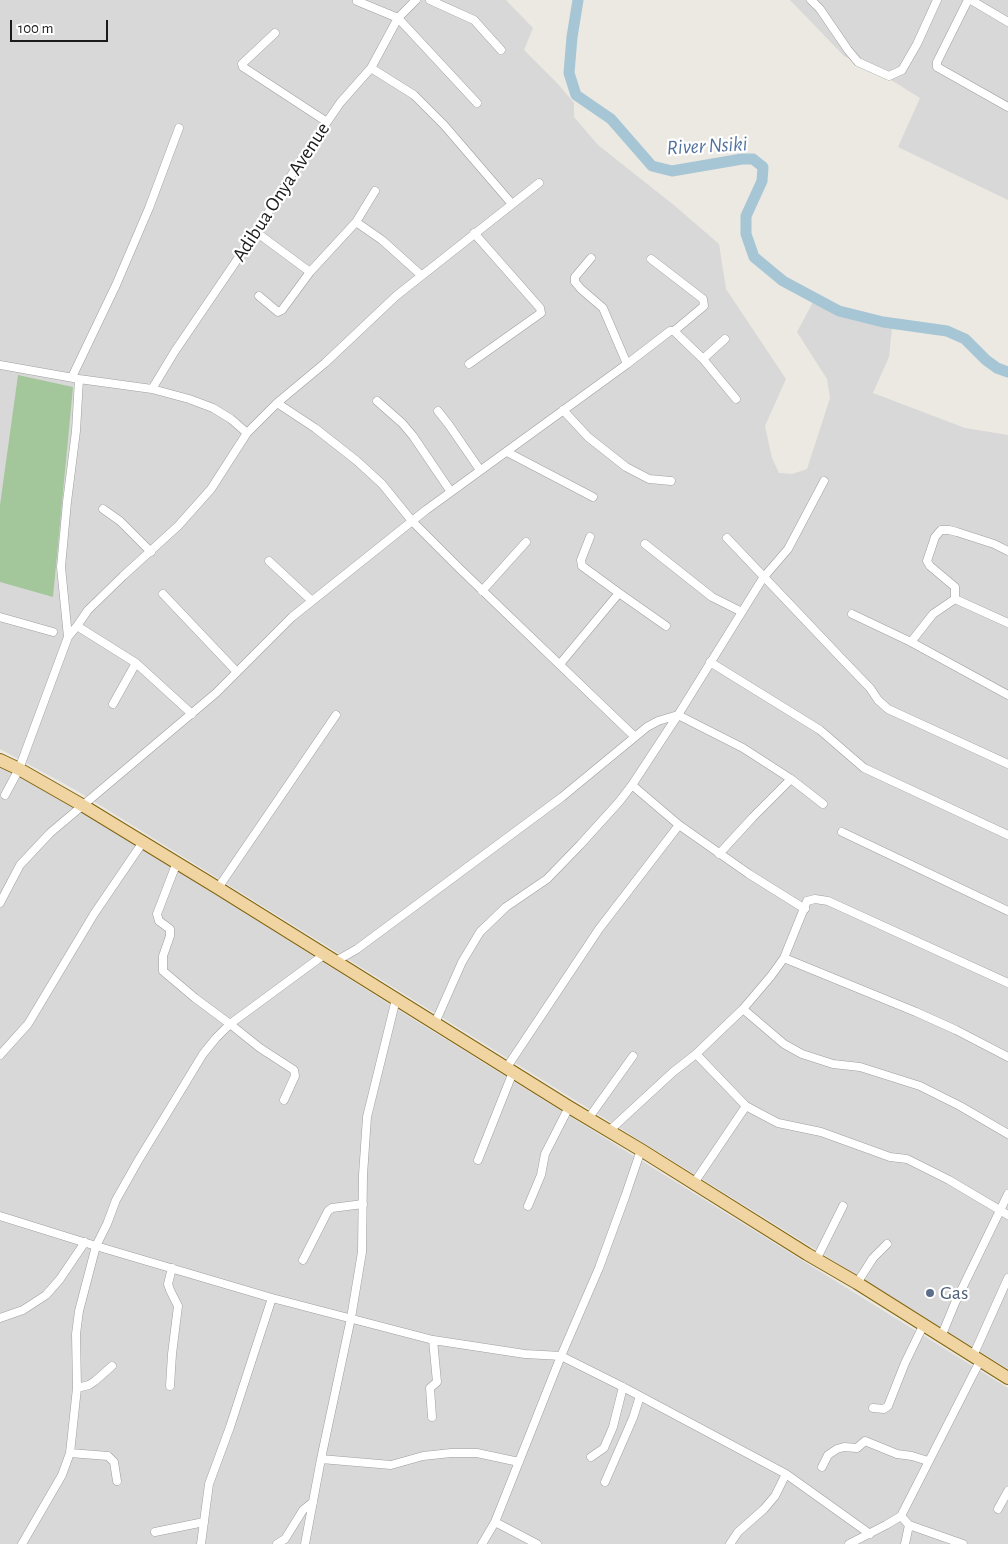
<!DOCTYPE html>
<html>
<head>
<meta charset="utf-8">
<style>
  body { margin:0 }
  #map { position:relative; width:1008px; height:1544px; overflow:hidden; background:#ebe9e2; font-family:"Alegreya Sans",sans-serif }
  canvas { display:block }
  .scale { position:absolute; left:10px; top:20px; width:98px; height:22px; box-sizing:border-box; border:2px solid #1b1b1b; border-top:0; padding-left:6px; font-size:15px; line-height:18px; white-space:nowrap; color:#1b1b1b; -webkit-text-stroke:4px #fff; paint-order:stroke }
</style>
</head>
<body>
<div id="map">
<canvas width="1008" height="1544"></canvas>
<div class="scale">100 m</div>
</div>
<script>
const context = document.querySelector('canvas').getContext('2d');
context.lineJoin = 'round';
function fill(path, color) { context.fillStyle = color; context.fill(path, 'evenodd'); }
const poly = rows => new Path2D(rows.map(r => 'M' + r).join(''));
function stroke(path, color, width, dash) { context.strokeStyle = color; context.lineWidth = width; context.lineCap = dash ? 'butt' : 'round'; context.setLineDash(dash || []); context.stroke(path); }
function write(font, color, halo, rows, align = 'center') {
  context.font = font + ' "Alegreya Sans",sans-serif'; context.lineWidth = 4.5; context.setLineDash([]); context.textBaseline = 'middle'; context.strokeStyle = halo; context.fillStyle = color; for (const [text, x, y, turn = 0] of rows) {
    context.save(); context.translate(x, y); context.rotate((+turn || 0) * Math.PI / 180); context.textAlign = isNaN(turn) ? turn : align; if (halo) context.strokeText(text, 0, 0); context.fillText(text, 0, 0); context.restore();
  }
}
const residential = poly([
  [0,0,506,0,533,28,524,50,558,84,574,103,574,117,598,145,675,206,719,244,726,289,786,379,765,426,772,458,779,473,792,474,807,469,830,398,827,379,797,332,813,302,834,314,892,328,889,357,873,393,965,428,1008,435,1008,1369,74,789,0,749],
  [790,0,1008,0,1008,200,898,147,920,98,896,83,844,56],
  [0,768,23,778,164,862,408,1016,1008,1388,1008,1544,0,1544]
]);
const forest = poly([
  [18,375,73,387,53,597,0,582,0,505]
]);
const river = poly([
  [578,0,572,37,569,73,576,95,611,119,652,166,672,171,742,159,753,159,763,167,762,181,746,216,746,234,754,257,783,281,839,311,883,322,947,331,965,339,986,360,997,368,1008,372]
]);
const minor = poly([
  [430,0,474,20,501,50],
  [811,0,820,9,848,50,858,62,889,76,902,70,917,44,937,0],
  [968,0,937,62,937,67,1008,107],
  [971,0,1008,22],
  [357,1,398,18,477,103],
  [275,33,242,64,243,67,327,122],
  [371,68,414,95,444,125,512,204],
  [375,191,356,222,382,240,421,275],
  [256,232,310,272],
  [591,258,575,277,575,282,581,289,603,308,627,364],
  [651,259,703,299,704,306,674,331],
  [259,296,278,312,282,310,310,272,356,222],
  [725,339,703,359,736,399],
  [469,364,541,313,540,308,474,233],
  [0,365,79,379,152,389,189,399,213,408,231,419,247,433],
  [72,377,116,285,149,208,179,128],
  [152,389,175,351,256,232,292,174,327,122,340,103,371,68,398,18,416,0],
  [377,401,402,423,413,436,451,492],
  [277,403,315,428,357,461,382,484,412,521,459,568,635,737],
  [563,410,588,437,626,467,649,479,671,481],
  [438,411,449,425,480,470],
  [507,452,593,497],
  [103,509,120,521,151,552],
  [727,538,843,660,870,688,878,700,888,709,1008,764],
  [645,544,712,597,742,612],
  [269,561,312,601],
  [482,591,526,542],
  [619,593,666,626],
  [163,594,237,672],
  [955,599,1008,623],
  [852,614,911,642,1008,695],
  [0,617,53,632],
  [77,626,136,663,192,714],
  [68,637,61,567,67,502,76,431,79,379],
  [911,642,933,614,955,599,955,587,930,566,927,561,935,537,941,530,949,530,957,532,994,544,1008,551],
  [710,662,820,730,864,768,1008,835],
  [560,664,619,593,582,566,581,560,590,537],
  [113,704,136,663],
  [632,785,679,825,749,874,805,909],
  [5,795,19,769,68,637,77,626,88,610,123,576,178,526,211,489,247,433,277,403,325,363,396,296,539,183],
  [842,832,1008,911],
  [719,854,753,817,791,779],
  [177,862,157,914,159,921,170,929,170,936,163,956,163,971,195,998,230,1024,260,1048,294,1070,295,1076,284,1100],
  [218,888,336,715],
  [0,903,20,865,50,833,216,693,292,617,426,510,627,364,670,331,674,331,703,359],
  [784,958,916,1012,956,1030,1008,1057],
  [336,961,357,949,562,797,647,727,658,721,678,715,763,578,788,549,824,481],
  [743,1009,784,1044,802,1054,833,1064,860,1067,920,1086,960,1106,1008,1134],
  [435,1023,462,962,480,932,506,907,547,879,580,845,619,802,632,785,678,715,743,748,791,779,823,804],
  [696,1054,746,1106,757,1112,778,1123,821,1132,890,1157,907,1159,949,1180,1008,1215],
  [0,1055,28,1024,94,914,143,842],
  [507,1067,599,929,679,825],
  [588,1119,633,1056],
  [609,1131,673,1072,696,1054,743,1009,771,976,784,958,807,901,815,899,828,901,1008,983],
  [478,1160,513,1072],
  [694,1183,746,1106],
  [528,1206,541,1175,545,1154,569,1107],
  [0,1216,96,1246,272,1298,433,1340,525,1354,561,1356,623,1387,786,1474,870,1534],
  [303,1260,328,1211,332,1208,363,1204],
  [816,1260,843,1206],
  [857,1283,873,1258,887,1244],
  [0,1318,23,1310,46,1295,60,1279,85,1242],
  [941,1337,955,1303,1008,1194],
  [973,1356,1008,1278],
  [170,1386,172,1354,178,1306,170,1290,168,1284,172,1268],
  [77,1388,89,1385,95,1381,112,1366],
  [873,1408,884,1409,888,1406,905,1363,923,1326],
  [432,1417,430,1388,437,1382,433,1340],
  [70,1453,108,1456,114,1462,117,1481],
  [591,1457,604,1448,613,1427,623,1387],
  [321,1459,391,1465,423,1456,451,1453,477,1453,519,1462],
  [822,1467,828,1455,837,1449,844,1447,857,1448,865,1441,897,1454,912,1456,928,1461],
  [605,1482,633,1418,640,1396],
  [998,1509,1008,1491],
  [901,1516,909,1525,963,1544],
  [495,1522,537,1544],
  [155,1532,204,1522],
  [22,1544,62,1475,70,1453,77,1388,76,1334,79,1311,96,1246,107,1224,116,1200,138,1161,203,1054,216,1038,230,1024,325,954],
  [201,1544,209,1484,230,1427,272,1298],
  [277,1544,285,1539,303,1510,313,1502],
  [305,1544,321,1459,351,1318,362,1252,363,1175,367,1117,396,999],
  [482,1544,495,1522,561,1356,599,1268,625,1197,641,1150],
  [730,1544,738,1532,764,1509,775,1496,786,1474],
  [849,1544,886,1525,901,1516,980,1361],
  [905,1544,909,1525]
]);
const primary = poly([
  [0,760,19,769,82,805,218,888,569,1107,641,1150,807,1254,857,1283,1008,1378]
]);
const markers = [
  [930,1293,5,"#5c6f8a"]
];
const streetNames = [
  ["Adibua Onya Avenue",281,192,-57]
];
const serviceNames = [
  ["Gas",940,1293]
];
const waterNames = [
  ["River Nsiki",707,146,-3]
];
fill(residential, '#d9d8d8');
fill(forest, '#a4c69b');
stroke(river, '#a6c6d5', 11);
stroke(minor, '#9f9f9f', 9);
stroke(primary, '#826510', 14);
stroke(minor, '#fff', 8);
stroke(primary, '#f0d5a2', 12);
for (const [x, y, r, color] of markers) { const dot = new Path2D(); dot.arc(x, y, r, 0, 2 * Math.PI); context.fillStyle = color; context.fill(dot); stroke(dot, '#fff', 2); }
write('20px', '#1b1b1b', '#fff', streetNames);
write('20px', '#4e5e75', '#fff', serviceNames, 'left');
write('italic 21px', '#53739f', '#fff', waterNames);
</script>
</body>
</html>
